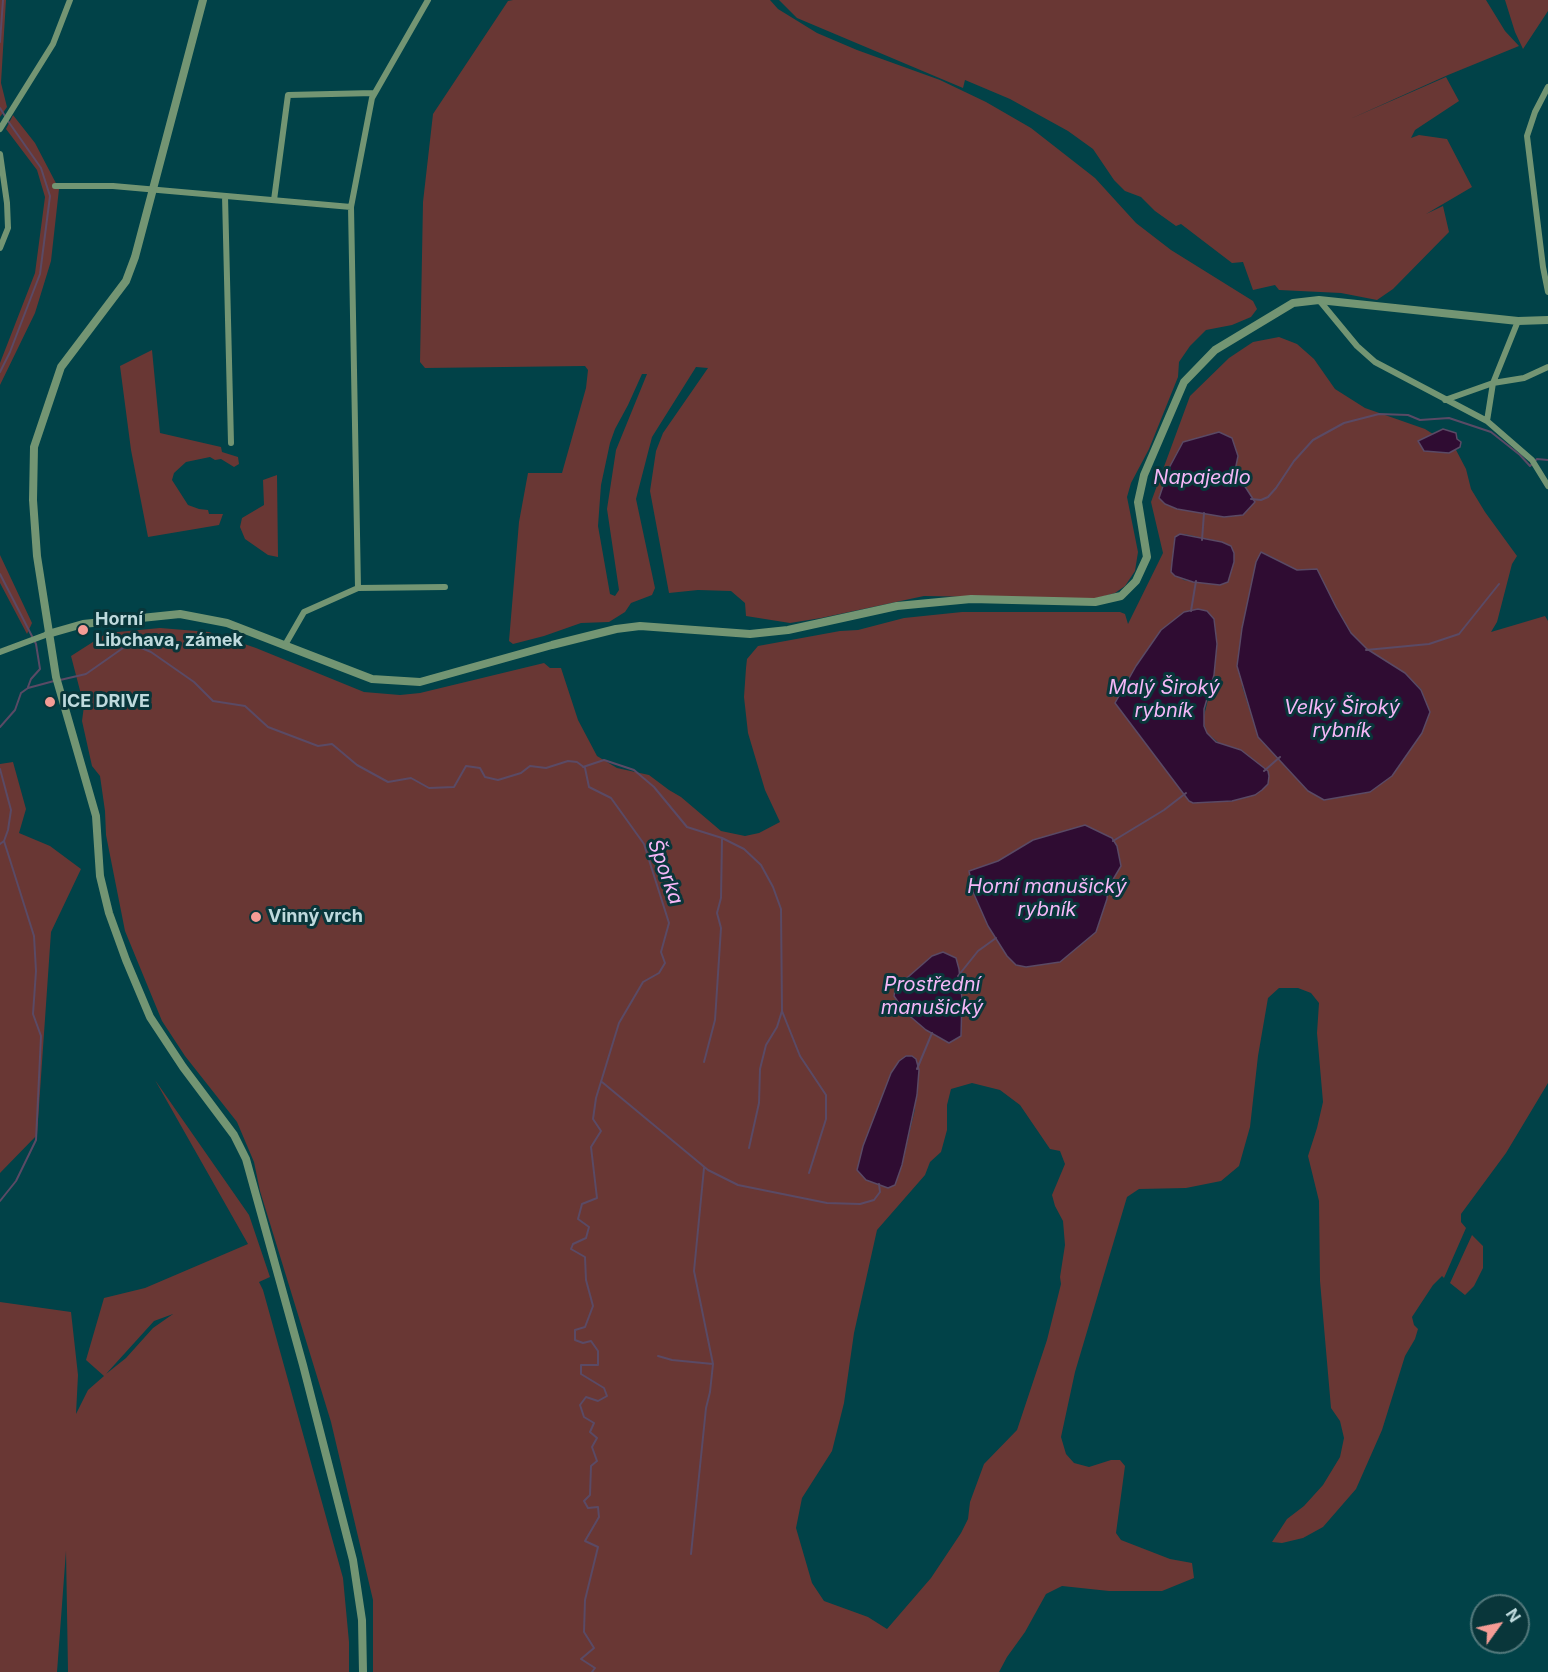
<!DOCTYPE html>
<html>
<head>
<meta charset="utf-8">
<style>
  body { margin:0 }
  #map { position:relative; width:1548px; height:1672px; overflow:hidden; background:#014248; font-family:Inter,sans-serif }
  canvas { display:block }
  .north { position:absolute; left:1470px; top:1594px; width:60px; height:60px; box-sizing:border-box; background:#09363a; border:2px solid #52787b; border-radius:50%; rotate:57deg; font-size:16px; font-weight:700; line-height:24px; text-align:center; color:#bfdadd }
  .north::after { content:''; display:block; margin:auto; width:21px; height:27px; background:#f59c95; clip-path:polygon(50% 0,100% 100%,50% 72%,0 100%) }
</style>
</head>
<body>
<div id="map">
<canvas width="1548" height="1672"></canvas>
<div class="north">N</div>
</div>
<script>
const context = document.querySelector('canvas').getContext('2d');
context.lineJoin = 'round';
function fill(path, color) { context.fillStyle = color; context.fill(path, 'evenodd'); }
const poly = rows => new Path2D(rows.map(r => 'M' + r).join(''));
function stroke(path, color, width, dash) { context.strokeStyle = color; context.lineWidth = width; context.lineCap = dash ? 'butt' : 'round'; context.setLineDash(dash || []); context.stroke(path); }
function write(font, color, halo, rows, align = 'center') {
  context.font = font + ' Inter,sans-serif'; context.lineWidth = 6; context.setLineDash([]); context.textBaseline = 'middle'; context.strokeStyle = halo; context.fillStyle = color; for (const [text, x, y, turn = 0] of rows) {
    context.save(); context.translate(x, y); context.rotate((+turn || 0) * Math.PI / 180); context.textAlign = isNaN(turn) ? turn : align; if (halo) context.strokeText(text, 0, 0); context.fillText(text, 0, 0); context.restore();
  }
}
const green = poly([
  [0,0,6,0,1,83,7,107,0,117],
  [513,0,770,0,778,9,817,33,857,50,940,80,986,102,1031,128,1095,178,1136,223,1171,250,1253,301,1257,309,1251,317,1232,325,1206,330,1190,346,1179,362,1178,377,1149,449,1131,483,1127,497,1138,552,1135,571,1125,586,1115,593,1094,599,924,596,821,618,790,623,746,616,745,603,731,591,698,590,669,593,650,491,656,451,663,433,708,368,696,367,652,437,636,499,655,588,652,595,631,603,625,612,609,622,581,623,544,636,513,644,509,641,519,522,528,473,562,473,586,388,588,370,585,366,425,368,420,362,423,202,433,114,508,1],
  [642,374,647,374,616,450,607,509,619,590,615,596,610,594,598,526,601,485,610,443,615,429,628,405],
  [779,0,1486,0,1505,31,1519,46,1448,75,1350,119,1446,77,1459,101,1415,130,1411,138,1419,135,1447,139,1472,187,1426,214,1443,206,1449,232,1393,289,1377,300,1341,293,1279,290,1275,285,1253,290,1243,262,1232,263,1181,224,1176,226,1155,211,1141,197,1125,191,1114,180,1093,149,1068,131,1010,99,965,80,963,88,797,18],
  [1505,0,1548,0,1548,11,1523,49,1515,32],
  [13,115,35,143,59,189,51,261,35,313,0,385,0,363,35,273,45,197,37,170,6,129],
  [1279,337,1297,344,1314,359,1335,389,1365,408,1425,429,1455,448,1466,469,1471,489,1485,512,1517,556,1512,564,1497,622,1491,632,1545,616,1548,621,1548,1083,1506,1153,1461,1214,1461,1222,1466,1228,1444,1278,1442,1276,1433,1285,1412,1317,1414,1325,1418,1329,1415,1339,1405,1356,1382,1430,1356,1489,1323,1527,1303,1538,1282,1543,1272,1542,1287,1519,1304,1506,1323,1485,1340,1457,1344,1438,1340,1421,1331,1408,1320,1281,1319,1201,1308,1156,1317,1128,1323,1102,1317,1033,1319,1003,1311,993,1298,988,1279,988,1268,998,1258,1056,1250,1127,1239,1166,1221,1181,1186,1188,1139,1189,1127,1197,1075,1372,1061,1437,1066,1454,1074,1463,1089,1467,1111,1460,1120,1460,1125,1466,1116,1533,1121,1540,1170,1559,1192,1563,1194,1578,1162,1591,1109,1591,1062,1586,1046,1594,1025,1632,1007,1657,999,1672,373,1672,373,1600,331,1422,260,1191,254,1162,237,1122,185,1056,162,1021,125,931,106,835,105,811,100,776,92,766,82,721,84,706,71,656,107,633,160,628,209,632,256,648,364,692,400,695,420,693,544,663,550,668,561,668,578,720,597,756,617,768,649,775,669,790,681,797,721,831,745,836,759,833,780,822,765,790,748,733,744,697,746,668,747,659,758,646,840,631,858,630,904,618,962,612,1120,612,1125,614,1128,624,1163,553,1151,502,1190,396,1229,358,1253,342],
  [1219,432,1238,456,1235,471,1255,502,1165,504,1159,497,1169,468,1183,442],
  [1184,534,1222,542,1234,562,1228,582,1220,585,1183,580,1172,562,1175,537],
  [1262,552,1297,570,1336,607,1351,633,1367,649,1405,673,1421,689,1430,712,1422,733,1392,776,1370,792,1324,800,1308,791,1258,737,1242,686],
  [1214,619,1217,644,1214,675,1203,720,1207,733,1219,743,1232,801,1193,803,1190,801,1115,703,1151,644],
  [1085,825,1121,866,1108,888,1107,899,1096,932,1076,949,1016,965,1007,956,988,926,973,892,969,872,998,861,1033,840],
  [932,956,959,969,962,999,961,1036,949,1043,926,1030,899,1005,900,984],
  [891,1073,915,1109,902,1165,863,1146],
  [972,1083,1000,1090,1020,1105,1050,1149,1060,1151,1065,1164,1052,1195,1055,1206,1063,1221,1065,1245,1060,1277,1061,1284,1047,1340,1017,1430,984,1464,970,1502,968,1519,961,1533,931,1578,887,1629,868,1617,824,1601,812,1583,796,1528,802,1498,832,1451,844,1403,854,1333,877,1230,925,1175,930,1162,941,1152,947,1130,947,1105,951,1089],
  [152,350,160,433,221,447,222,452,238,457,239,464,234,467,221,459,215,460,210,457,186,462,174,473,172,480,188,505,199,509,208,510,209,514,223,514,219,525,148,537,131,450,120,366],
  [277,475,278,557,268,555,245,539,240,527,242,518,264,505,263,480],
  [0,555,32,623,27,634,0,583],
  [13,762,26,809,19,833,50,846,81,869,51,932,37,1135,0,1173,0,764],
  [155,1080,249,1215,270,1277,259,1282,263,1290,343,1578,349,1642,349,1672,68,1672,66,1551,57,1672,0,1672,0,1302,71,1312,78,1375,76,1414,88,1390,104,1376,86,1360,104,1298,145,1288,248,1244],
  [173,1314,153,1328,126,1358,106,1374,154,1321],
  [1472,1235,1483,1246,1483,1268,1474,1286,1465,1295,1450,1283]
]);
const water = poly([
  [1443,429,1456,433,1457,439,1461,442,1460,447,1449,453,1424,451,1418,441,1443,429],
  [1219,432,1232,438,1238,456,1235,471,1255,502,1243,515,1224,517,1177,509,1165,504,1159,498,1169,468,1183,442,1219,432],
  [1180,534,1222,542,1231,546,1234,553,1234,562,1228,582,1220,585,1193,582,1175,576,1171,572,1172,562,1175,537,1180,534],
  [1261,552,1297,570,1317,569,1336,607,1351,633,1367,649,1405,673,1421,690,1430,712,1422,733,1392,776,1370,792,1324,800,1308,791,1258,737,1237,666,1242,628,1256,562,1261,552],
  [1198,609,1207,611,1214,619,1217,644,1214,675,1204,709,1204,726,1207,733,1216,742,1241,750,1268,771,1269,776,1268,784,1262,790,1255,795,1232,801,1193,803,1189,801,1115,703,1136,666,1161,630,1184,612,1198,609],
  [1085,825,1112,838,1117,846,1121,866,1108,888,1107,899,1096,932,1060,962,1026,967,1016,965,1007,956,988,926,973,892,969,871,998,861,1033,840,1085,825],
  [943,952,956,958,959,969,962,999,961,1036,949,1043,926,1030,905,1012,894,996,895,990,900,984,932,956,943,952],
  [906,1056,912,1056,916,1059,919,1070,917,1095,902,1165,895,1185,888,1188,866,1180,857,1170,863,1146,891,1073,899,1061,906,1056]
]);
const stream = poly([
  [0,42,3,0],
  [0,108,5,116],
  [0,372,10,352,40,274,50,196,41,168,8,121],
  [1251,499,1261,500,1268,497,1276,488,1294,461,1313,440,1344,423,1379,414,1408,415,1420,420,1449,418,1491,432,1520,455,1530,466,1537,459,1548,460],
  [1202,540,1204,513],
  [0,574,36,644,40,669,31,679,28,687],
  [1191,611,1196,581],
  [1366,650,1429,644,1459,634,1499,584],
  [60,680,86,674,123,648,139,647,151,652,194,682,213,701,245,706,268,727,318,746,332,744,357,765,388,782,411,778,429,788,454,787,466,766,480,768,485,777,498,780,521,773,530,766,546,768,568,761,577,762,585,768,589,787,611,798,644,844,669,923,661,952,665,963,659,973,643,982,619,1023,596,1098,593,1119,601,1131,591,1147,597,1198,582,1204,578,1219,589,1227,586,1238,573,1244,571,1249,585,1257,586,1280,593,1306,585,1327,575,1330,575,1340,583,1343,591,1341,598,1351,598,1365,581,1365,581,1374,604,1388,607,1396,598,1401,586,1397,580,1405,584,1417,594,1423,590,1432,597,1438,592,1447,597,1461,591,1466,590,1495,584,1501,588,1508,598,1507,599,1517,585,1541,598,1547,585,1600,584,1632,594,1648,581,1659,595,1668,592,1672],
  [0,727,15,710,21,693,28,688,54,681],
  [583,767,604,760,634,770,654,787,687,827,722,838,744,849,761,865,773,887,781,909,782,1011,800,1056,826,1095,826,1119,809,1173],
  [0,769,11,810,8,830,4,841,0,844],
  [1264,771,1280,757],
  [1113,841,1164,810,1186,793],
  [958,976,978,951,996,938],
  [704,1062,715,1020,721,928,717,913,721,898,722,839],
  [917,1069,932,1033],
  [602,1082,708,1170,738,1185,827,1203,860,1204,874,1200,880,1192,879,1184],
  [749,1148,759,1103,760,1069,766,1045,777,1027,782,1011],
  [0,1201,16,1181,36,1140,41,1036,33,1014,36,971,34,936,4,841],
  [658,1356,672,1360,713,1364],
  [691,1554,706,1408,710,1392,713,1364,694,1271,704,1168]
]);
const minor = poly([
  [1548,87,1535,112,1527,136,1543,267,1548,292],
  [0,129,53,44,70,0],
  [0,154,7,203,8,228,0,248],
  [55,186,113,186,351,207],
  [225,196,231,443],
  [274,200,288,95,374,93],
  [1319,300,1357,346,1375,362,1487,421,1532,460,1548,486],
  [1445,400,1493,383,1524,378,1548,367],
  [1487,421,1493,383,1518,321],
  [358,588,445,587],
  [285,645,304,612,358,588,351,207,372,98,428,0],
  [0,652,48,634]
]);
const tertiary = poly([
  [203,0,135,257,126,281,61,367,34,447,33,500,37,556,56,677,96,816,100,876,109,913,126,960,150,1017,183,1067,234,1135,246,1159,303,1365,353,1560,362,1620,363,1672],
  [48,634,83,624,180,614,227,623,372,679,420,682,552,645,616,629,640,626,750,634,788,630,897,606,971,599,1095,602,1121,596,1136,581,1147,557,1138,502,1144,475,1184,382,1215,350,1293,303,1319,300,1518,321,1548,320]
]);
const markers = [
  [83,630,6,"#f59c95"],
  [50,702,6,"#f59c95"],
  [256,917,6,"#f59c95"]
];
const poiNames = [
  ["Horní",95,620],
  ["Libchava, zámek",95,641],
  ["ICE DRIVE",62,702],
  ["Vinný vrch",268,917]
];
const waterNames = [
  ["Napajedlo",1202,478],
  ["Malý Široký",1164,688],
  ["rybník",1164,711],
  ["Velký Široký",1342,708],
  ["rybník",1342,731],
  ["Šporka",665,872,70],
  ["Horní manušický",1047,887],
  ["rybník",1047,910],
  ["Prostřední",932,985],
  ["manušický",932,1008]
];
fill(green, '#693734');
fill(water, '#2f0c32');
stroke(water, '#5a4a65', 1.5);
stroke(stream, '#5a4a65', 2);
stroke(minor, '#739573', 6);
stroke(tertiary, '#739573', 8);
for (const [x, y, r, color] of markers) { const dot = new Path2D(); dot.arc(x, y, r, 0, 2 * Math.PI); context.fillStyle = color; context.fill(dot); stroke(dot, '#09363a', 2); }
write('bold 18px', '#bfdadd', '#09363a', poiNames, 'left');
write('italic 20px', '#f5b7f8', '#09363a', waterNames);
</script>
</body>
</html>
